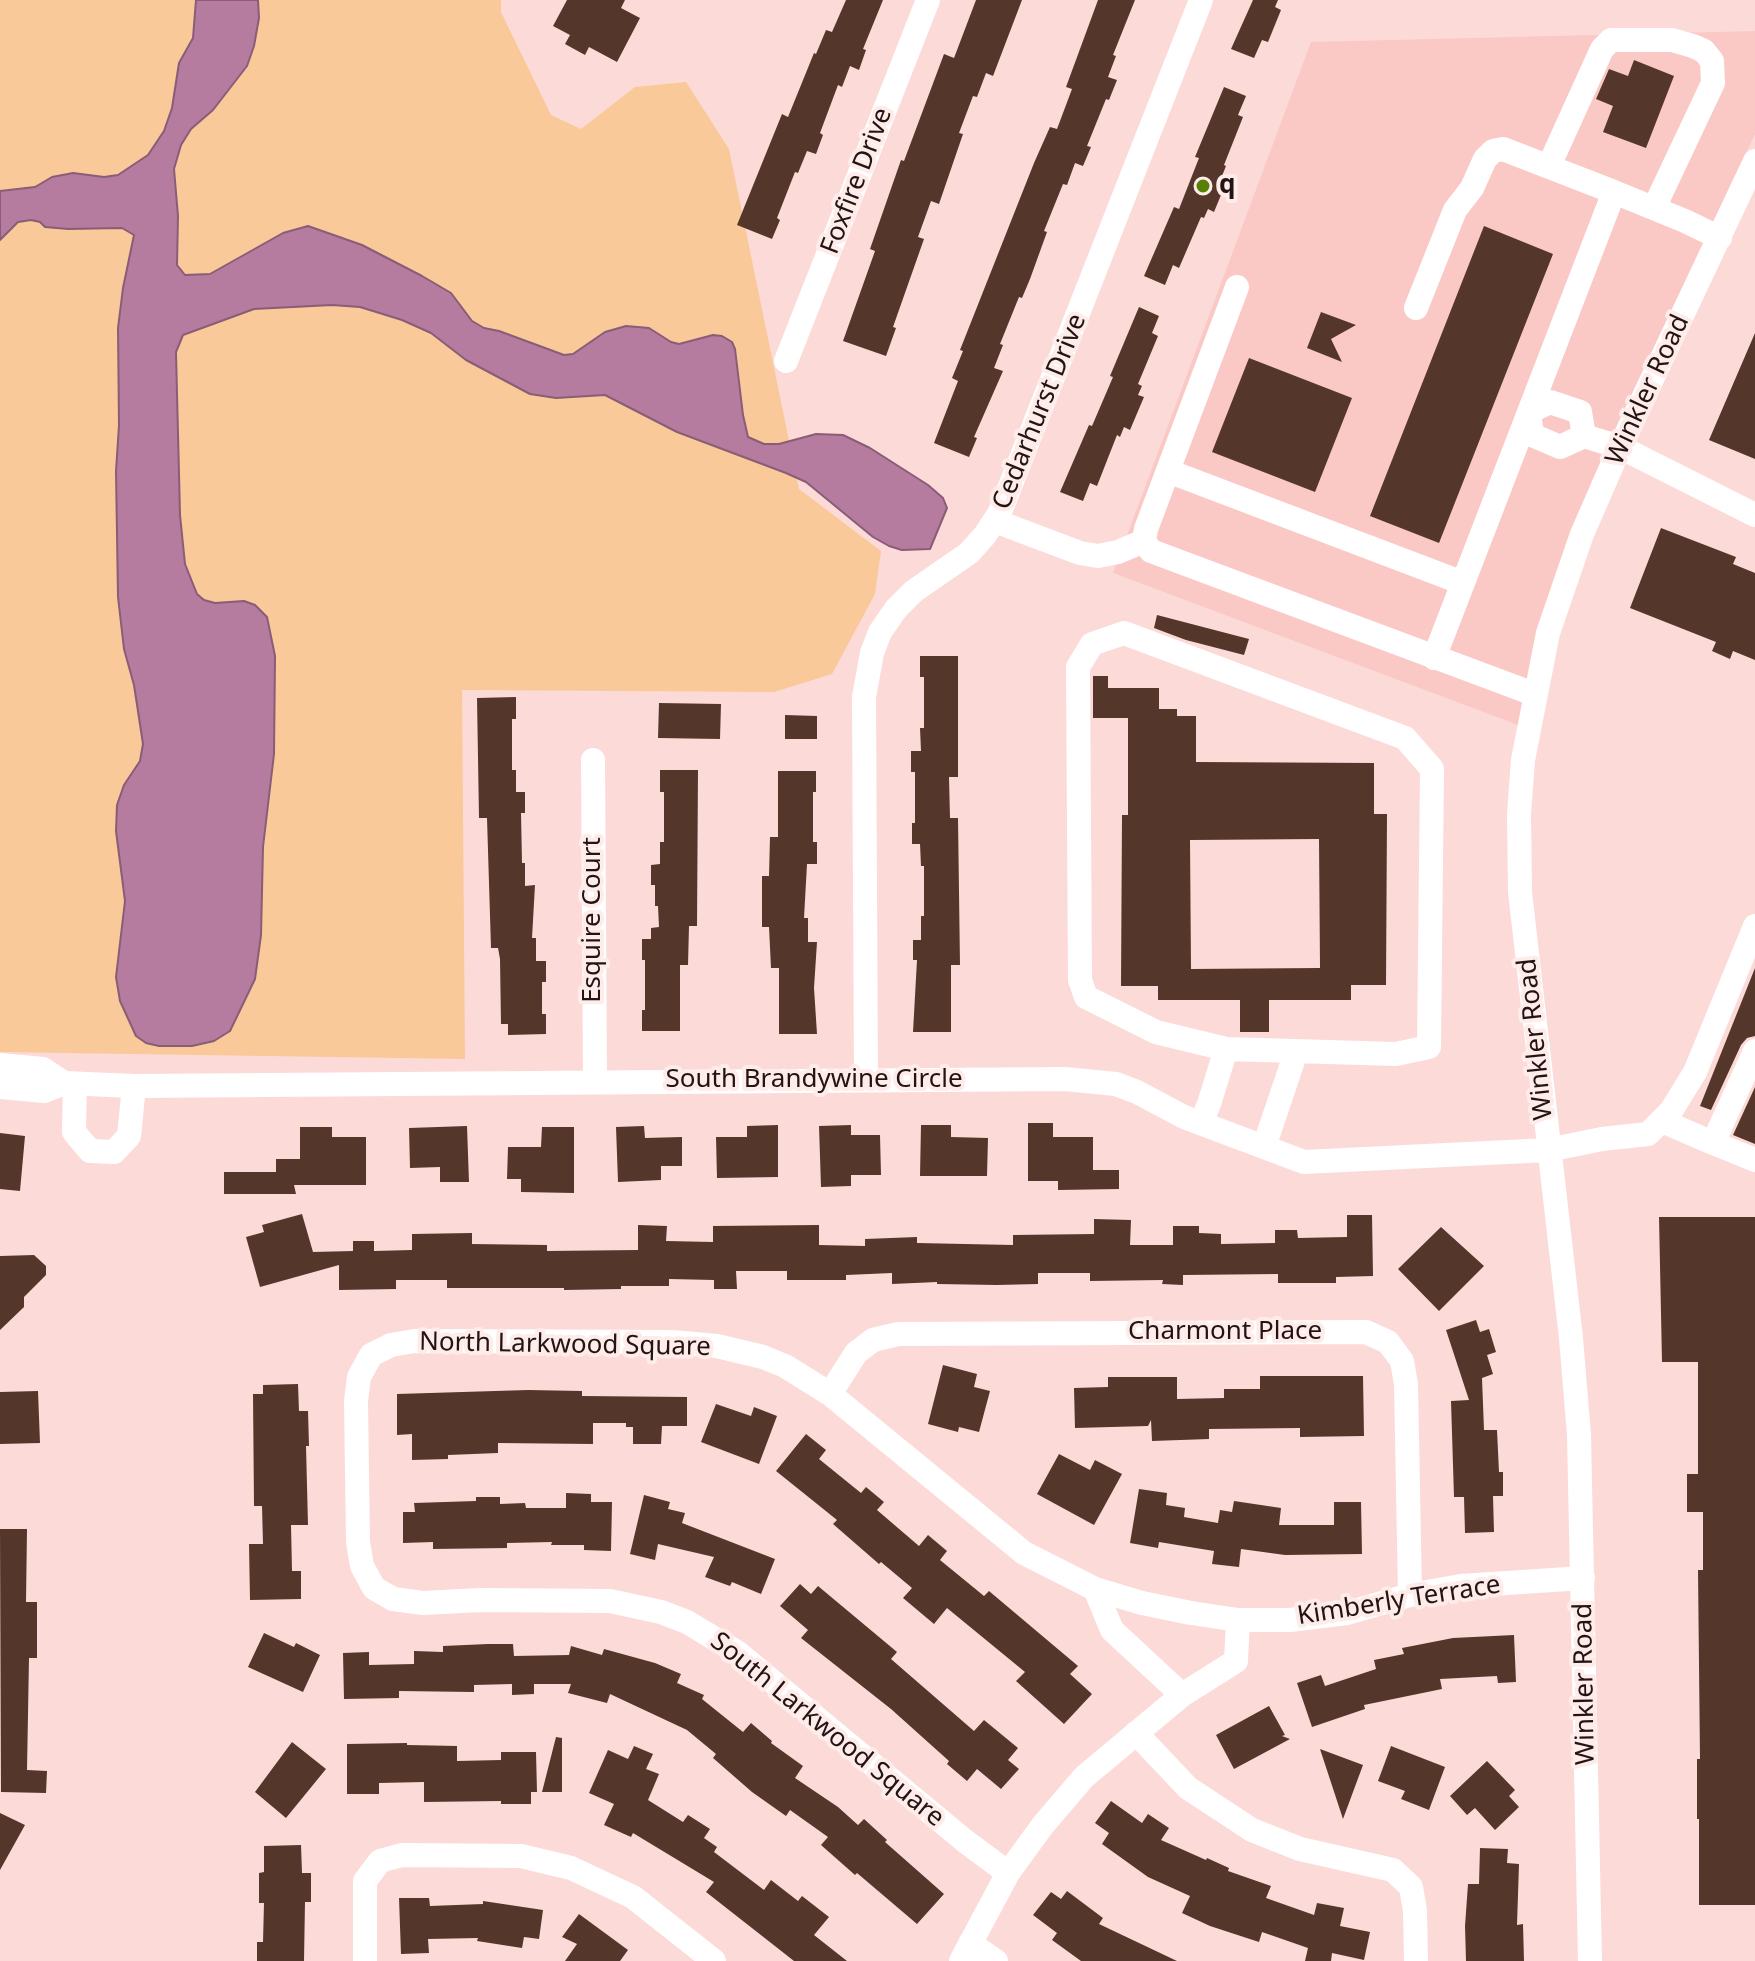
<!DOCTYPE html>
<html>
<head>
<meta charset="utf-8">
<style>
  body { margin:0 }
  canvas { display:block; background:#fcdad7 }
</style>
</head>
<body>
<canvas width="1755" height="1961"></canvas>
<script>
const context = document.querySelector('canvas').getContext('2d');
context.lineJoin = 'round';
function fill(path, color) { context.fillStyle = color; context.fill(path, 'evenodd'); }
const poly = rows => new Path2D(rows.map(r => 'M' + r).join(''));
function stroke(path, color, width, dash) { context.strokeStyle = color; context.lineWidth = width; context.lineCap = dash ? 'butt' : 'round'; context.setLineDash(dash || []); context.stroke(path); }
function write(font, color, halo, rows, align = 'center') {
  context.font = font + ' "Noto Sans",sans-serif'; context.lineWidth = 8; context.setLineDash([]); context.textBaseline = 'middle'; context.strokeStyle = halo; context.fillStyle = color; for (const [text, x, y, turn = 0] of rows) {
    context.save(); context.translate(x, y); context.rotate((+turn || 0) * Math.PI / 180); context.textAlign = isNaN(turn) ? turn : align; if (halo) context.strokeText(text, 0, 0); context.fillText(text, 0, 0); context.restore();
  }
}
const built = poly([
  [1755,31,1755,134,1572,529,1538,630,1518,725,1113,573,1311,42]
]);
const green = poly([
  [0,0,501,0,501,12,551,115,581,129,635,87,686,82,729,149,799,489,881,551,875,594,832,674,774,692,462,690,465,1059,0,1052]
]);
const water = poly([
  [196,0,258,0,259,18,254,46,247,66,213,110,191,129,181,145,174,169,178,216,177,265,185,275,210,274,283,233,308,226,362,245,422,276,451,293,472,321,484,328,499,331,564,355,573,354,605,332,626,326,649,328,671,342,679,344,713,335,722,336,732,342,735,349,743,415,748,437,764,444,779,444,816,434,843,435,870,448,928,485,943,498,947,508,930,549,902,550,889,546,873,537,806,482,786,473,677,432,605,395,556,398,530,394,466,360,431,333,402,320,360,307,332,305,254,309,183,335,176,352,180,515,185,564,197,594,204,600,215,603,244,601,255,605,267,617,275,656,274,754,263,847,261,935,255,979,230,1031,214,1041,192,1046,159,1046,146,1043,136,1036,120,1001,116,977,125,901,116,831,117,805,124,785,140,761,143,744,134,685,124,649,118,597,116,471,119,425,118,328,123,288,134,235,122,228,68,229,45,227,40,222,31,220,18,222,0,240,0,191,35,187,52,177,73,173,104,177,118,175,148,155,164,131,172,108,179,63,193,38,196,0]
]);
const building = poly([
  [567,0,625,0,621,8,640,18,617,62,589,47,585,55,565,44,570,35,553,26],
  [846,0,883,0,863,49,866,50,859,70,850,66,842,87,838,85,820,133,823,135,816,154,807,151,798,173,795,172,777,218,780,220,772,239,737,225,782,114,788,117,814,53,816,54,826,30,832,32],
  [976,0,1022,0,993,76,986,73,977,97,973,96,959,133,963,134,939,204,931,201,918,237,924,239,893,327,896,328,886,356,843,341,875,251,870,249,901,160,904,161,944,54,954,58],
  [1098,0,1135,0,1113,55,1116,56,1108,77,1117,80,1109,100,1106,99,1087,146,1091,147,1083,166,1075,163,1067,185,1063,184,1044,231,1047,232,1030,279,1022,298,1019,297,1000,344,1003,345,994,368,1003,371,974,437,977,438,969,457,934,443,958,381,952,378,963,351,960,350,1034,163,1050,127,1057,129,1072,89,1066,87],
  [1253,0,1278,0,1275,7,1281,10,1268,42,1262,40,1254,58,1231,49],
  [1634,60,1674,76,1646,148,1603,132,1613,106,1596,99,1609,69,1628,76],
  [1224,87,1246,96,1238,115,1243,117,1224,165,1226,166,1222,176,1228,178,1214,212,1208,209,1204,218,1201,217,1179,268,1173,265,1165,285,1144,276,1174,207,1179,209,1199,158,1195,157],
  [1484,226,1553,254,1439,543,1370,516],
  [1139,307,1159,316,1152,333,1158,336,1138,384,1142,386,1138,395,1144,397,1130,430,1124,427,1120,437,1117,435,1097,486,1090,483,1083,501,1060,492,1089,425,1092,426,1113,377,1110,376],
  [1321,312,1356,325,1331,339,1342,362,1307,348],
  [1755,333,1755,459,1709,440],
  [1249,358,1352,398,1315,492,1212,452],
  [1661,528,1736,557,1733,564,1755,573,1755,660,1733,651,1730,659,1712,651,1716,642,1630,608],
  [1157,615,1249,639,1244,655,1186,640,1154,628],
  [920,656,958,656,958,777,949,777,950,818,958,818,960,965,951,965,951,1032,913,1032,917,960,913,960,913,940,921,940,921,916,924,916,924,866,921,866,920,844,912,844,912,823,915,823,915,772,911,772,911,751,921,751,920,728,924,728,924,677,920,677],
  [1093,676,1108,676,1108,688,1159,688,1159,709,1177,709,1177,716,1196,716,1196,762,1374,763,1374,814,1387,814,1386,985,1351,985,1351,1000,1269,1000,1269,1032,1240,1032,1240,1000,1158,1000,1158,986,1121,986,1122,815,1128,815,1128,718,1093,718],
  [1319,839,1320,968,1191,969,1190,840],
  [516,697,516,719,512,719,512,770,516,770,516,792,525,792,525,813,521,813,522,863,525,863,525,886,535,885,532,938,536,938,536,961,546,961,546,982,542,982,542,1014,546,1014,546,1034,508,1035,508,1024,501,1024,500,959,498,948,491,948,487,818,479,818,477,698],
  [659,703,721,704,720,739,658,738],
  [785,715,817,716,817,739,785,739],
  [660,770,698,770,697,926,689,926,688,965,680,965,680,1031,642,1031,642,1010,645,1010,645,960,642,960,642,939,651,939,651,928,659,927,658,906,655,906,655,885,651,885,651,865,660,864,660,842,664,842,664,792,660,792],
  [778,771,816,771,816,792,813,792,813,842,817,842,817,864,807,864,804,918,808,918,808,942,817,942,814,988,817,1034,779,1034,779,968,771,968,769,927,762,927,762,876,769,876,770,837,778,837],
  [1755,968,1755,1036,1747,1038,1741,1045,1711,1110,1700,1106],
  [1755,1087,1755,1144,1733,1135],
  [1028,1123,1053,1123,1053,1137,1093,1137,1093,1170,1119,1170,1119,1189,1058,1190,1058,1181,1028,1181],
  [778,1125,778,1177,717,1178,716,1137,747,1137,747,1126],
  [851,1125,851,1135,880,1135,881,1175,851,1175,851,1186,821,1187,819,1126],
  [921,1125,951,1125,951,1137,988,1138,987,1176,920,1176],
  [467,1126,469,1182,440,1182,440,1167,410,1168,409,1128],
  [644,1126,645,1138,682,1137,682,1166,661,1166,661,1180,618,1182,616,1127],
  [300,1127,332,1127,332,1137,366,1137,366,1185,294,1185,296,1194,224,1194,224,1172,276,1172,276,1159,300,1159],
  [542,1127,574,1127,574,1193,521,1192,521,1179,507,1179,508,1147,541,1147],
  [0,1133,25,1136,20,1191,0,1189],
  [302,1214,313,1252,353,1251,353,1241,374,1241,374,1251,412,1250,412,1234,472,1233,472,1244,547,1245,547,1251,638,1250,638,1225,667,1226,666,1241,713,1242,713,1226,819,1225,819,1245,865,1246,865,1239,917,1237,917,1243,1013,1245,1013,1235,1094,1234,1094,1219,1131,1220,1130,1245,1173,1245,1173,1226,1199,1226,1199,1233,1221,1234,1221,1244,1275,1243,1275,1230,1297,1230,1298,1238,1347,1237,1347,1215,1372,1215,1373,1276,1336,1277,1336,1283,1278,1283,1278,1274,1183,1275,1183,1285,1162,1284,1163,1280,1090,1281,1090,1273,1038,1273,1038,1284,997,1285,937,1284,937,1282,892,1284,892,1273,846,1275,846,1280,787,1280,787,1271,736,1271,737,1289,714,1289,714,1280,669,1279,669,1286,621,1286,621,1289,564,1290,564,1288,447,1288,447,1280,396,1280,396,1289,339,1290,339,1265,260,1287,246,1237,264,1232,262,1225],
  [1659,1217,1755,1217,1755,1905,1699,1905,1699,1819,1697,1819,1697,1759,1700,1759,1698,1570,1703,1570,1703,1512,1687,1512,1687,1474,1698,1474,1698,1362,1662,1362],
  [1441,1227,1484,1266,1439,1311,1398,1269],
  [34,1255,46,1266,46,1275,24,1297,24,1307,0,1330,0,1256],
  [1476,1320,1480,1332,1489,1329,1496,1352,1487,1355,1493,1374,1482,1378,1484,1430,1497,1430,1499,1472,1503,1472,1503,1496,1493,1496,1494,1532,1465,1533,1464,1497,1454,1497,1451,1401,1469,1400,1446,1330],
  [943,1365,977,1374,974,1387,990,1391,979,1432,959,1427,958,1432,928,1424],
  [1260,1376,1363,1376,1364,1436,1300,1437,1300,1428,1209,1429,1209,1439,1152,1441,1151,1420,1148,1426,1075,1428,1074,1388,1108,1387,1108,1377,1177,1377,1177,1399,1224,1398,1224,1389,1260,1389],
  [298,1384,299,1411,308,1411,309,1446,306,1446,308,1525,291,1525,292,1571,301,1571,301,1599,250,1600,249,1544,263,1544,262,1506,254,1506,253,1394,263,1394,263,1385],
  [528,1390,582,1391,582,1396,687,1397,687,1426,662,1426,661,1444,633,1444,633,1427,626,1427,626,1423,593,1423,593,1444,498,1443,498,1453,448,1455,448,1459,412,1460,412,1434,397,1435,397,1394],
  [38,1391,40,1443,0,1444,0,1392],
  [716,1404,751,1416,754,1407,777,1416,759,1464,701,1442],
  [806,1434,826,1450,819,1459,861,1493,866,1487,884,1502,877,1510,919,1546,928,1535,947,1551,940,1560,984,1596,989,1591,1078,1666,1070,1674,1092,1694,1064,1724,1016,1681,1025,1672,947,1608,934,1624,903,1598,912,1588,881,1562,879,1564,833,1524,837,1520,776,1471],
  [1059,1454,1090,1470,1095,1460,1122,1474,1094,1525,1037,1494],
  [1139,1489,1167,1493,1166,1505,1185,1508,1184,1517,1218,1523,1220,1510,1232,1512,1234,1501,1281,1508,1279,1525,1334,1525,1334,1502,1361,1502,1362,1554,1285,1555,1241,1549,1239,1567,1212,1564,1214,1551,1159,1542,1158,1548,1130,1543],
  [566,1493,591,1494,591,1502,612,1502,611,1551,584,1550,584,1545,551,1545,552,1542,507,1543,507,1548,433,1549,433,1542,403,1543,403,1512,415,1512,414,1503,476,1501,476,1497,500,1497,500,1504,525,1503,526,1508,566,1508],
  [644,1495,670,1502,668,1509,685,1513,682,1523,775,1559,761,1594,732,1582,730,1586,705,1577,714,1557,658,1544,655,1560,630,1554],
  [0,1529,27,1529,26,1602,37,1602,37,1658,29,1658,27,1770,47,1771,46,1793,1,1792],
  [800,1584,811,1594,818,1586,897,1652,891,1659,974,1731,984,1720,1018,1748,1008,1760,1019,1769,1001,1789,977,1769,967,1781,947,1764,949,1761,891,1709,801,1638,808,1630,780,1606],
  [264,1633,294,1647,296,1643,320,1655,303,1692,248,1667],
  [1514,1635,1516,1682,1498,1683,1497,1676,1440,1679,1442,1689,1364,1705,1365,1709,1312,1727,1297,1683,1321,1675,1325,1686,1376,1669,1374,1660,1404,1654,1402,1648,1453,1638],
  [488,1644,513,1644,514,1656,569,1655,571,1646,602,1655,604,1649,655,1663,681,1674,677,1683,704,1695,702,1699,743,1732,751,1723,772,1741,771,1743,803,1766,795,1778,838,1807,858,1825,864,1819,887,1840,885,1842,944,1894,917,1924,857,1873,855,1875,821,1845,828,1837,790,1810,786,1816,752,1792,713,1758,716,1754,687,1730,610,1694,607,1703,568,1693,571,1684,534,1684,534,1694,512,1695,512,1684,474,1685,474,1692,399,1691,399,1698,344,1699,343,1653,369,1652,369,1665,414,1664,414,1651,443,1652,443,1646],
  [1269,1706,1285,1735,1282,1736,1290,1739,1234,1769,1216,1735],
  [556,1737,562,1738,562,1792,542,1792],
  [292,1742,326,1769,286,1818,255,1792],
  [407,1743,407,1745,457,1746,457,1761,501,1760,501,1752,536,1752,537,1792,531,1792,531,1804,501,1804,501,1801,424,1802,424,1782,379,1783,379,1794,347,1794,347,1744],
  [634,1746,653,1754,646,1769,659,1774,648,1800,683,1822,688,1815,710,1829,704,1838,717,1847,714,1852,764,1890,771,1880,798,1901,802,1896,829,1917,814,1935,847,1961,794,1961,706,1892,714,1882,633,1833,631,1837,604,1825,614,1804,589,1793,608,1750,628,1759],
  [1391,1746,1445,1767,1429,1810,1401,1799,1405,1791,1378,1781],
  [1320,1749,1363,1765,1343,1819],
  [1487,1761,1515,1790,1509,1796,1519,1807,1495,1830,1475,1808,1467,1815,1450,1796],
  [1111,1801,1142,1823,1148,1814,1169,1828,1161,1840,1206,1860,1207,1858,1229,1868,1228,1871,1271,1886,1266,1898,1314,1915,1317,1903,1344,1908,1340,1926,1370,1932,1364,1960,1332,1953,1331,1961,1305,1961,1308,1948,1262,1932,1259,1942,1210,1926,1182,1913,1190,1896,1148,1877,1102,1844,1109,1833,1095,1823],
  [0,1813,25,1825,0,1870],
  [301,1845,302,1873,311,1873,311,1902,305,1902,304,1961,257,1961,257,1942,263,1942,264,1903,259,1903,259,1873,264,1872,264,1846],
  [1480,1848,1508,1849,1507,1863,1519,1864,1517,1925,1523,1924,1524,1961,1466,1961,1465,1926,1468,1884,1479,1884],
  [1067,1891,1103,1918,1099,1924,1177,1961,1081,1961,1052,1940,1057,1933,1033,1915,1051,1892,1061,1899],
  [399,1898,429,1898,430,1906,483,1904,483,1901,543,1910,539,1939,524,1937,522,1948,477,1941,478,1938,428,1939,429,1953,401,1954],
  [579,1914,628,1950,620,1961,565,1961,577,1944,562,1937]
]);
const minor = poly([
  [1549,166,1602,49,1611,40,1672,40,1693,46,1704,51,1712,61,1713,83,1654,208],
  [1237,287,1146,529,1144,541,1151,551,1534,694],
  [1416,308,1455,210,1472,188,1485,159,1493,151,1503,149,1614,192],
  [786,361,928,0],
  [1584,436,1580,412,1550,402,1529,412,1532,435,1560,447,1584,436,1620,447,1755,515],
  [1168,471,1463,583],
  [995,521,1080,553,1098,556,1118,552,1144,541],
  [1124,633,1405,738,1432,769,1429,1047,1396,1054,1226,1049,1156,1032,1086,997,1080,980,1078,667,1092,644,1124,633],
  [1434,658,1614,192,1685,221,1720,238],
  [593,760,595,1081],
  [0,1065,43,1069,64,1083],
  [866,1080,864,697,872,653,880,632,896,609,914,591,969,553,985,535,1000,512,1201,0],
  [75,1084,74,1132,90,1151,114,1152,129,1136,134,1086],
  [0,1087,44,1091,64,1083,134,1086,1065,1079,1116,1084,1137,1092,1184,1117,1304,1162,1548,1150,1602,1139,1648,1134,1671,1111,1695,1072,1755,926],
  [1662,1121,1713,1143,1755,1051],
  [1201,1123,1209,1104,1226,1049],
  [1713,1143,1755,1160],
  [1264,1147,1296,1052],
  [830,1394,856,1353,873,1340,898,1334,1366,1332,1388,1342,1402,1361,1406,1384,1410,1595],
  [1095,1589,1112,1630,1182,1695],
  [1136,1733,1188,1788,1252,1830,1300,1849,1393,1870,1411,1887,1415,1911,1416,1961],
  [1008,1873,965,1841,737,1652,687,1622,661,1612,610,1601,480,1600,423,1603,393,1599,374,1588,362,1566,358,1542,356,1401,359,1377,371,1355,391,1345,414,1341,672,1342,717,1346,763,1357,785,1366,830,1394,1024,1553,1095,1589,1142,1603,1191,1613,1238,1620,1290,1620,1347,1613,1410,1595,1461,1586,1583,1578],
  [970,1943,996,1961],
  [365,1961,365,1881,380,1861,402,1855,521,1856,571,1868,633,1897,714,1961],
  [961,1961,1008,1873,1043,1825,1084,1777,1182,1695,1236,1661,1238,1620],
  [1590,1961,1579,1435,1571,1338,1520,892,1519,814,1523,760,1548,633,1582,534,1620,447,1755,161]
]);
const markers = [
  [1203,186,8,"#578106"]
];
const streetNames = [
  ["Foxfire Drive",857,181,-69],
  ["Winkler Road",1648,390,-65],
  ["Cedarhurst Drive",1040,412,-68],
  ["Esquire Court",593,920,-90],
  ["Winkler Road",1536,1039,-96],
  ["South Brandywine Circle",814,1080],
  ["Charmont Place",1225,1332],
  ["North Larkwood Square",565,1345,1],
  ["Kimberly Terrace",1399,1601,-9],
  ["Winkler Road",1585,1684,-91],
  ["South Larkwood Square",827,1730,39]
];
const poiNames = [
  ["q",1219,186]
];
fill(built, '#fbc9c5');
fill(green, '#f9c99a');
fill(water, '#b57ca0');
stroke(water, '#895d76', 2);
fill(building, '#54372a');
stroke(minor, '#fff', 24);
for (const [x, y, r, color] of markers) { const dot = new Path2D(); dot.arc(x, y, r, 0, 2 * Math.PI); context.fillStyle = color; context.fill(dot); stroke(dot, '#fdecea', 3); }
write('26px', '#231413', '#fdecea', streetNames);
write('bold 26px', '#231413', '#fdecea', poiNames, 'left');
</script>
</body>
</html>
